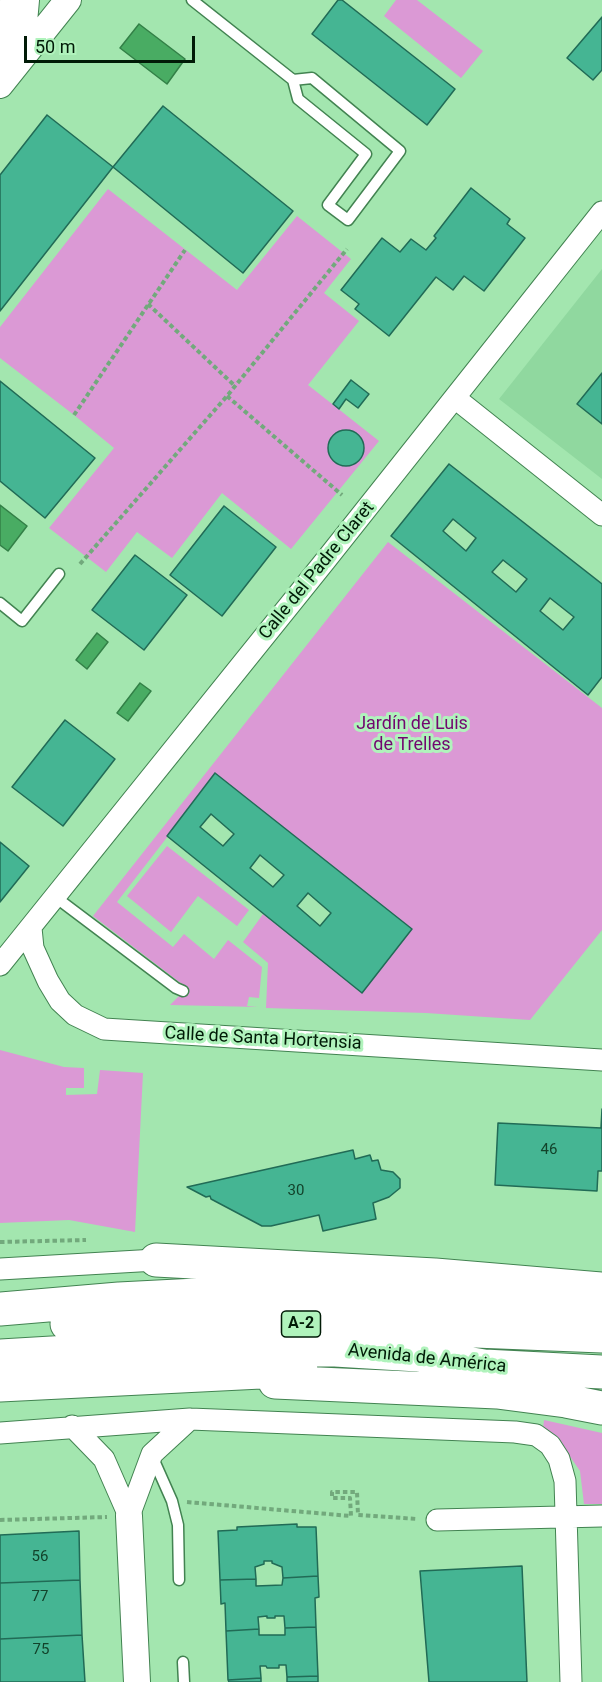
<!DOCTYPE html>
<html>
<head>
<meta charset="utf-8">
<style>
  body { margin:0 }
  #map { position:relative; width:602px; height:1682px; overflow:hidden; background:#a3e6af; font-family:Roboto,sans-serif }
  canvas { display:block }
  .scale { position:absolute; left:24px; top:36px; width:171px; height:27px; box-sizing:border-box; border:3px solid #011b07; border-top:0; padding-left:8px; font-size:18px; line-height:21px; white-space:nowrap; color:#011b07; -webkit-text-stroke:4px #b0f3bc; paint-order:stroke }
</style>
</head>
<body>
<div id="map">
<canvas width="602" height="1682"></canvas>
<div class="scale">50 m</div>
</div>
<script>
const context = document.querySelector('canvas').getContext('2d');
context.lineJoin = 'round';
function fill(path, color) { context.fillStyle = color; context.fill(path, 'evenodd'); }
const poly = rows => new Path2D(rows.map(r => 'M' + r).join(''));
function stroke(path, color, width, dash) { context.strokeStyle = color; context.lineWidth = width; context.lineCap = dash ? 'butt' : 'round'; context.setLineDash(dash || []); context.stroke(path); }
function write(font, color, halo, rows, align = 'center') {
  context.font = font + ' Roboto,sans-serif'; context.lineWidth = 6; context.setLineDash([]); context.textBaseline = 'middle'; context.strokeStyle = halo; context.fillStyle = color; for (const [text, x, y, turn = 0] of rows) {
    context.save(); context.translate(x, y); context.rotate((+turn || 0) * Math.PI / 180); context.textAlign = isNaN(turn) ? turn : align; if (halo) context.strokeText(text, 0, 0); context.fillText(text, 0, 0); context.restore();
  }
}
const built = poly([
  [602,269,602,479,499,399]
]);
const green = poly([
  [396,0,417,0,483,51,461,78,384,16],
  [108,189,237,290,297,216,351,259,324,293,359,321,308,385,379,441,291,549,222,493,172,558,137,532,106,572,49,528,114,448,74,415,0,358,0,327],
  [388,542,602,708,602,930,530,1020,426,1013,266,1008,268,963,243,942,263,914,362,992,412,929,216,774,117,902,173,947,184,934,214,959,228,940,262,967,259,998,249,997,247,1006,258,1007,170,1005,187,988,93,916],
  [167,846,249,910,237,926,198,896,171,932,127,896],
  [0,1050,64,1067,84,1068,84,1088,66,1088,66,1095,97,1094,100,1070,143,1073,135,1232,69,1220,0,1223],
  [544,1420,602,1433,602,1504,584,1504,580,1471,556,1436,543,1429]
]);
const water = poly([
  [139,24,185,59,167,84,120,48,139,24],
  [0,505,27,526,8,551,0,545,0,505],
  [97,633,108,642,87,669,76,660,97,633],
  [140,683,151,691,128,721,117,713,140,683]
]);
const building = poly([
  [338,0,342,0,455,89,427,125,312,34,338,0],
  [602,17,602,70,593,80,567,58,602,17],
  [163,106,293,211,243,273,113,167,163,106],
  [47,115,113,167,0,311,0,175,47,115],
  [471,188,510,219,507,224,525,238,484,291,464,276,453,290,436,277,389,336,355,309,359,304,341,290,382,238,400,252,411,239,426,250,436,238,434,236,471,188],
  [602,373,602,424,577,404,602,373],
  [351,380,369,394,358,408,346,399,339,409,333,404,351,380],
  [0,381,95,458,45,518,0,481,0,381],
  '328 448a18 18 0 1 1 36 0a18 18 0 1 1-36 0Z',
  [449,464,602,584,602,677,588,695,391,536,449,464],
  [453,519,476,538,466,551,443,531,453,519],
  [503,560,527,579,516,592,492,572,503,560],
  [550,598,574,617,563,630,540,611,550,598],
  [224,506,276,547,222,616,170,575,224,506],
  [135,555,187,595,144,650,92,610,135,555],
  [65,720,115,759,63,826,12,787,65,720],
  [215,773,412,929,362,993,167,836,215,773],
  [211,814,234,834,223,846,200,827,211,814],
  [260,855,284,875,273,887,250,868,260,855],
  [308,893,331,913,320,926,297,906,308,893],
  [0,842,29,866,0,902,0,842],
  [602,1109,602,1171,598,1171,597,1191,495,1185,498,1123,601,1128,602,1109],
  [353,1150,355,1159,370,1155,372,1161,378,1160,381,1170,393,1172,400,1179,400,1188,389,1197,373,1203,376,1219,323,1231,319,1215,271,1226,262,1226,211,1199,210,1196,206,1197,187,1187,353,1150],
  [297,1524,297,1527,316,1527,318,1576,283,1578,282,1567,272,1563,272,1561,264,1561,264,1564,255,1567,256,1579,220,1580,218,1531,237,1530,237,1527,297,1524],
  [79,1531,80,1580,0,1583,0,1535,79,1531],
  [522,1566,527,1682,429,1682,420,1571,522,1566],
  [318,1576,319,1597,315,1598,316,1627,285,1628,284,1616,275,1616,275,1618,267,1618,267,1616,258,1617,259,1629,226,1631,225,1603,221,1604,220,1580,256,1579,256,1586,282,1585,283,1578,318,1576],
  [80,1580,82,1635,0,1639,0,1583,80,1580],
  [316,1627,318,1676,287,1677,286,1665,279,1665,279,1668,267,1668,266,1666,260,1666,261,1678,228,1680,226,1631,259,1629,259,1635,285,1635,285,1628,316,1627],
  [82,1635,85,1682,0,1682,0,1639,82,1635],
  [318,1676,318,1682,287,1682,287,1677,318,1676],
  [261,1678,261,1682,229,1682,228,1680,261,1678]
]);
const path = poly([
  [148,304,235,386],
  [227,396,342,495],
  [74,415,185,250],
  [80,564,227,396,347,249],
  [0,1242,86,1240],
  [187,1502,351,1516,350,1498,332,1498,332,1492,357,1492,358,1515,417,1519],
  [0,1520,107,1517]
]);
const service = poly([
  [192,0,293,80,298,99,366,154,328,205,348,220,400,151,312,78,293,80],
  [0,603,22,621,59,574],
  [54,896,176,988,183,991],
  [152,1456,172,1501,178,1525,179,1580],
  [183,1662,184,1682]
]);
const minor = poly([
  [455,398,602,515],
  [31,928,33,948,48,981,60,1001,75,1015,104,1029,602,1060],
  [0,965,325,561,602,212],
  [0,1269,156,1260],
  [72,1426,104,1459,129,1516],
  [0,1433,190,1419,515,1432,536,1435,550,1445,559,1459,565,1481,571,1682],
  [129,1516,152,1454,190,1419],
  [437,1520,602,1516]
]);
const tertiary = poly([
  [0,21,17,0],
  [0,55,24,22,26,0],
  [0,85,68,0],
  [129,1516,137,1682]
]);
const motorway = poly([
  [156,1260,435,1275,602,1289],
  [0,1309,119,1299,197,1295,602,1313],
  [67,1324,196,1320,602,1336],
  [0,1356,120,1349,335,1350,418,1355,484,1366,602,1372],
  [275,1382,497,1392,566,1401,602,1408],
  [0,1385,301,1370]
]);
const numberNames = [
  ["46",549,1150],
  ["30",296,1191],
  ["56",40,1557],
  ["77",40,1597],
  ["75",41,1650]
];
const shields = [
  [301,1324,39]
];
const shieldNames = [
  ["A-2",301,1324]
];
const streetNames = [
  ["Calle del Padre Claret",317,571,-51],
  ["Calle de Santa Hortensia",263,1039,3],
  ["Avenida de América",427,1359,6]
];
const parkNames = [
  ["Jardín de Luis",412,724],
  ["de Trelles",412,745]
];
fill(built, '#90d89f');
fill(green, '#db99d5');
fill(water, '#49ac63');
stroke(water, '#338047', 1.5);
fill(building, '#45b593');
stroke(building, '#216b56', 1.5);
stroke(service, '#428351', 13);
stroke(minor, '#428351', 23);
stroke(tertiary, '#428351', 28);
stroke(motorway, '#428351', 35);
stroke(path, '#72a97c', 4, [4.5, 3]);
stroke(service, '#fff', 10);
stroke(minor, '#fff', 21);
stroke(tertiary, '#fff', 26);
stroke(motorway, '#fff', 33);
write('15px', '#12422a', null, numberNames);
for (const [x, y, w] of shields) { const box = new Path2D(); box.roundRect(x - w / 2, y - 13, w, 26, 4.5); context.fillStyle = '#b0f3bc'; context.fill(box); stroke(box, '#011b07', 1.5); }
write('bold 16px', '#011b07', null, shieldNames);
write('18px', '#011b07', '#b0f3bc', streetNames);
write('18px', '#72076f', '#b0f3bc', parkNames);
</script>
</body>
</html>
